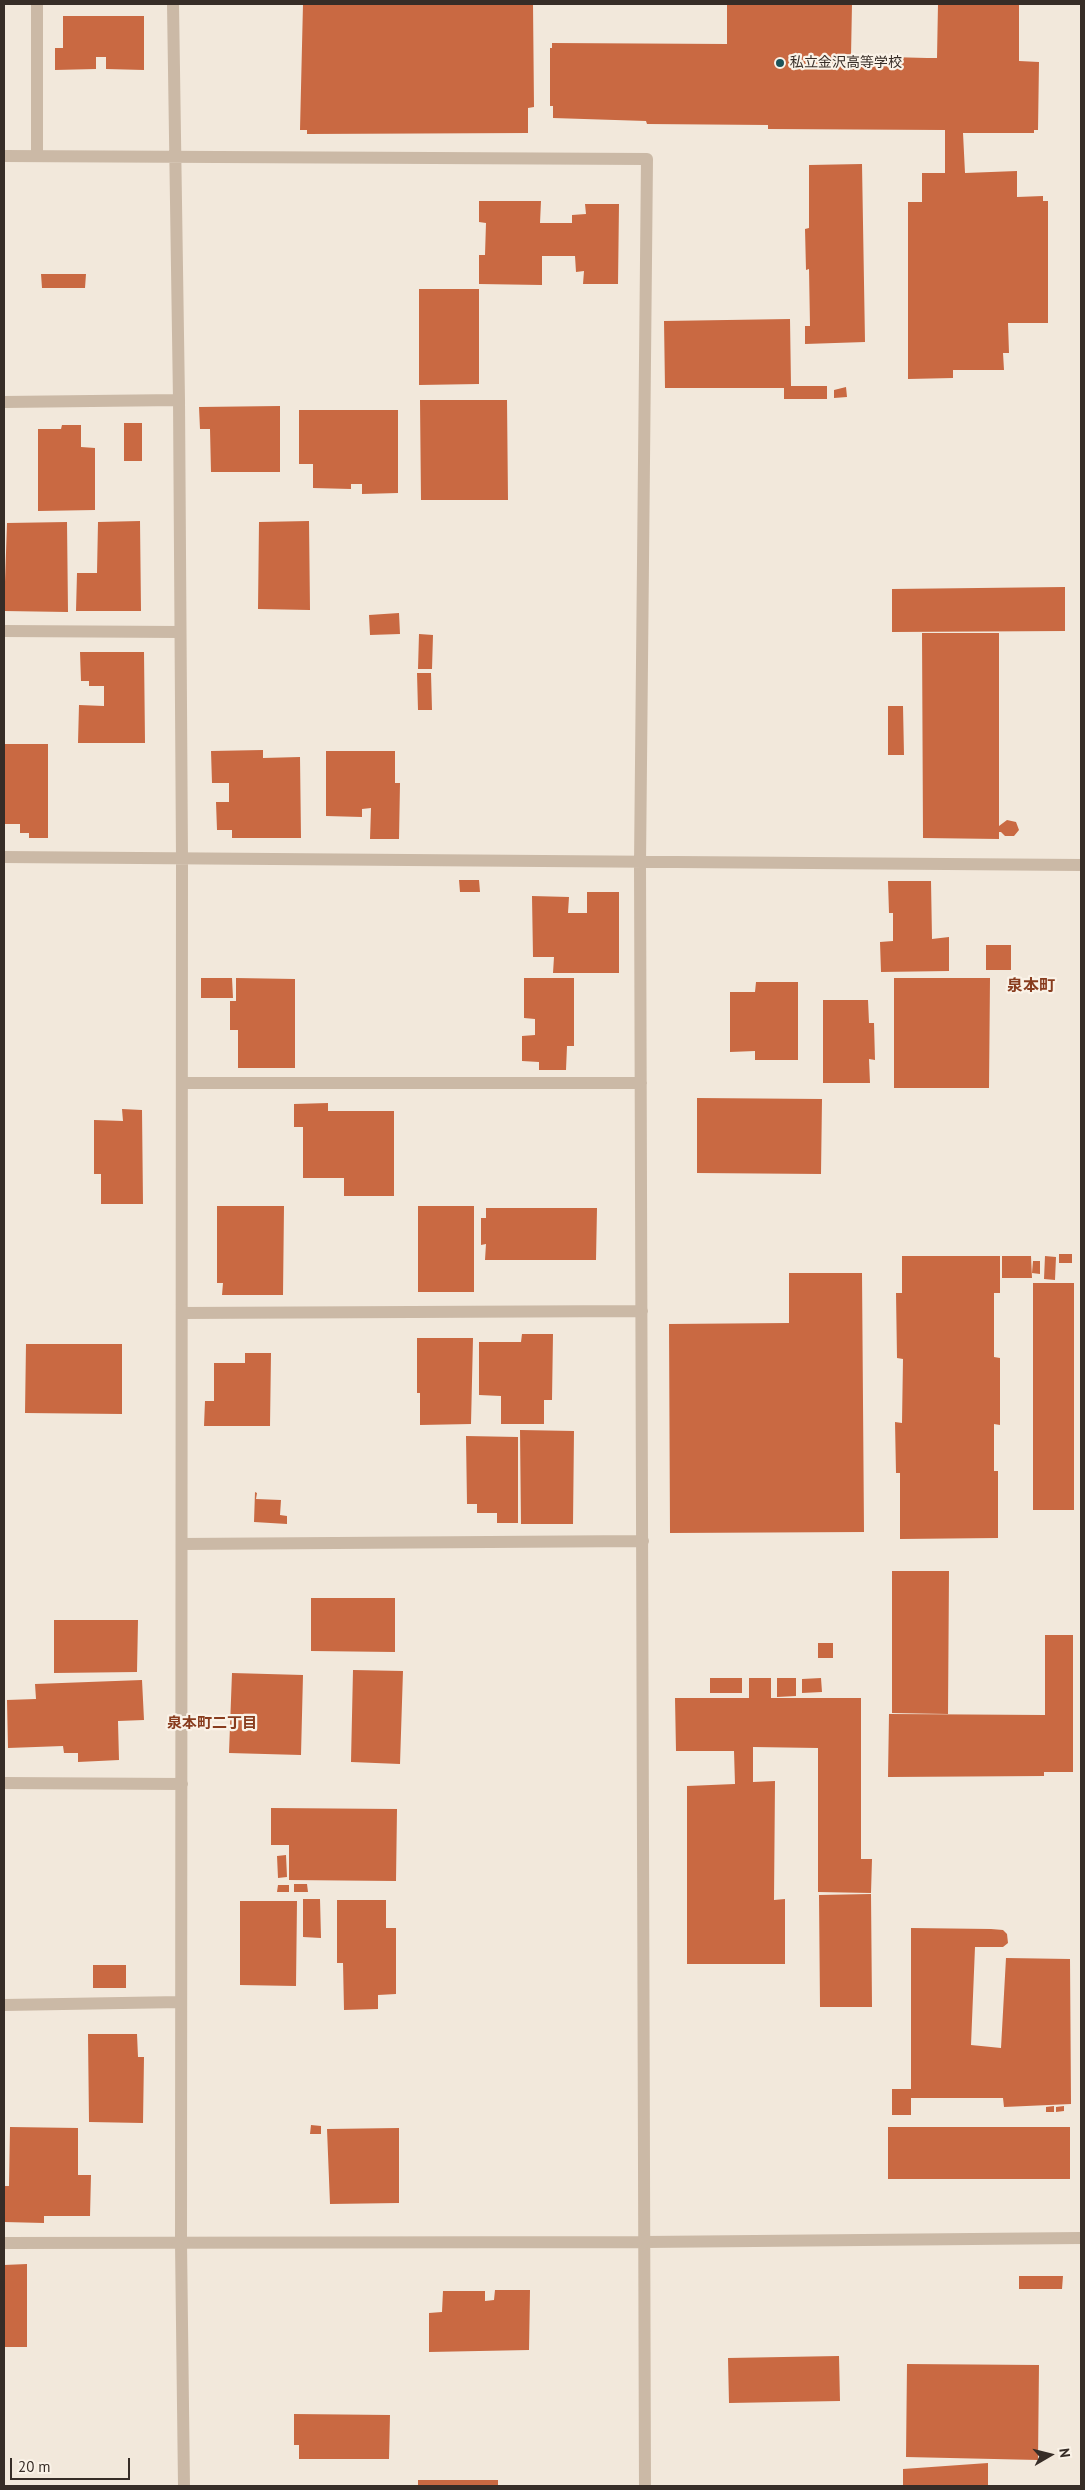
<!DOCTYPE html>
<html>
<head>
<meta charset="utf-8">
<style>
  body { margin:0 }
  #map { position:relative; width:1085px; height:2490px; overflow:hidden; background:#f2e8db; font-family:"PT Sans",sans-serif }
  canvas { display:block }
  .frame { position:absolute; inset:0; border:5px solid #372d27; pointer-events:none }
  .north { position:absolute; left:1025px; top:2430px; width:50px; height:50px; -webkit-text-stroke:4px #faf2e7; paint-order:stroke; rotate:82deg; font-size:14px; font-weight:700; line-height:20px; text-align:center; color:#372d27 }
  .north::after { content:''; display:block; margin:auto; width:18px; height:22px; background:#372d27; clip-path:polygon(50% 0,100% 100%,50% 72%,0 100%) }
  .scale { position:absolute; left:10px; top:2458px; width:120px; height:22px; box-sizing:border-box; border:2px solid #372d27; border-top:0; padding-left:6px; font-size:15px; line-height:18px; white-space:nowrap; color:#372d27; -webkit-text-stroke:4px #faf2e7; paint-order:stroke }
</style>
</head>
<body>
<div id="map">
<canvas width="1085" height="2490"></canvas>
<div class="frame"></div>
<div class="north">N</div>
<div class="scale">20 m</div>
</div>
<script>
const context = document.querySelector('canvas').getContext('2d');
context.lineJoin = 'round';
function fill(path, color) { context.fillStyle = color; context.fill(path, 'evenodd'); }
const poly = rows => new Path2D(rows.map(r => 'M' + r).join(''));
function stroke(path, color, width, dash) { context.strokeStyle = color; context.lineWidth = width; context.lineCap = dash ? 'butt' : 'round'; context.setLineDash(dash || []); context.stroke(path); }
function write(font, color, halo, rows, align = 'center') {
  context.font = font + ' "PT Sans","Noto Sans JP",sans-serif'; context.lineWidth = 4.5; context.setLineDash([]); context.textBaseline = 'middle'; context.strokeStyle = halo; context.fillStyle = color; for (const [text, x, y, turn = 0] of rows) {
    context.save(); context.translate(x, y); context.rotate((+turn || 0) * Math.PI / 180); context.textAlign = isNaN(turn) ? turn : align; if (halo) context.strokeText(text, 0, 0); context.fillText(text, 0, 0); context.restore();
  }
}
const building = poly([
  [303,4,533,4,534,107,528,108,528,133,307,134,307,130,300,130],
  [727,4,852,4,851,56,927,58,937,58,938,4,1019,4,1019,61,1039,62,1038,130,1034,130,1034,133,963,133,965,173,1017,171,1017,197,1043,196,1043,201,1048,201,1048,323,1008,323,1009,353,1003,353,1004,370,953,370,953,378,908,379,908,202,922,202,922,173,945,173,945,130,768,129,768,125,647,124,646,121,553,118,553,106,550,106,550,48,552,48,552,43,727,44],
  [63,16,144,16,144,70,106,69,106,57,96,57,96,69,55,70,55,48,63,48],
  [862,164,865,342,805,344,805,326,810,326,809,269,806,270,805,229,809,228,809,165],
  [479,201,541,201,540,223,572,223,572,215,586,214,585,204,619,204,618,284,583,284,584,271,576,272,575,256,542,256,542,285,479,284,479,255,485,255,486,223,479,222],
  [41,274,86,274,85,288,42,288],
  [419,289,479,289,479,384,419,385],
  [790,319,791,386,827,386,827,399,784,399,784,388,665,388,664,321],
  [846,387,847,397,834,398,834,390],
  [420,400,507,400,508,500,421,500],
  [280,406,280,472,211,472,210,429,200,429,199,407],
  [299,410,398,410,398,493,362,494,362,484,351,484,351,489,313,488,313,464,299,464],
  [124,423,142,423,142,461,124,461],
  [62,425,81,425,81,447,95,448,95,510,38,511,38,429,61,429],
  [140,521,141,611,76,611,77,573,97,573,98,522],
  [309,521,310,610,258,609,259,522],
  [67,522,68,612,4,611,7,523],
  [1065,587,1065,631,892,632,892,589],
  [399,613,400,634,370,635,369,615],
  [922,633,999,633,999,826,1007,820,1016,822,1019,830,1014,836,1005,836,1001,832,999,832,999,839,923,838],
  [419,634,433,635,432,669,418,669],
  [80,652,144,652,145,743,78,743,79,705,104,706,104,686,89,686,89,681,81,681],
  [417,673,431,673,432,710,418,710],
  [888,706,903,706,904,755,888,755],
  [4,744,48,744,48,838,29,838,29,833,20,833,20,824,4,824],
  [263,750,263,758,300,757,301,838,232,838,232,830,217,830,216,802,229,802,229,783,212,783,211,751],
  [326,751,395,751,395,783,400,783,399,839,370,839,371,808,362,809,362,817,326,816],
  [459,880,479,880,480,892,460,892],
  [888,881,931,881,932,939,949,937,949,971,881,972,880,942,893,941,893,913,889,913],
  [587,892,619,892,619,973,553,973,554,957,533,957,532,896,569,897,568,913,587,913],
  [986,945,1011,945,1011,970,986,970],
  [201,978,232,978,233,998,201,998],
  [236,978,295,979,295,1068,238,1068,238,1030,230,1030,230,1001,236,1001],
  [524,978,574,978,574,1046,567,1046,566,1070,539,1070,539,1062,522,1061,522,1036,535,1035,535,1019,524,1018],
  [894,978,990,978,989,1088,894,1088],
  [756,982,798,982,798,1060,755,1060,755,1051,730,1052,730,992,755,992],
  [823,1000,868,1000,869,1023,874,1023,875,1060,869,1059,870,1083,823,1083],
  [697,1098,822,1099,821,1174,697,1173],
  [328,1103,328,1111,394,1111,394,1196,344,1196,344,1178,303,1178,303,1127,294,1127,294,1104],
  [122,1109,142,1110,143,1204,101,1204,101,1174,94,1174,94,1120,123,1121],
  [217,1206,284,1206,283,1295,222,1295,223,1283,217,1283],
  [418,1206,474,1206,474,1292,418,1292],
  [486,1208,597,1208,596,1260,485,1260,486,1244,481,1245,481,1218,486,1218],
  [1059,1254,1072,1254,1072,1263,1059,1263],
  [902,1256,1000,1256,1000,1293,994,1293,994,1357,1000,1358,1000,1425,994,1424,994,1471,998,1471,998,1538,900,1539,900,1473,896,1473,895,1422,902,1423,903,1359,897,1358,896,1293,902,1293],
  [1002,1256,1031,1256,1032,1278,1002,1278],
  [1045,1256,1056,1257,1055,1280,1044,1279],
  [1033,1261,1040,1261,1040,1274,1032,1273],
  [789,1273,862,1273,864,1532,670,1533,669,1324,789,1323],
  [1033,1283,1074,1283,1074,1510,1033,1510],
  [522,1334,553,1334,552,1400,544,1400,544,1424,501,1424,501,1396,479,1395,479,1342,521,1342],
  [417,1338,473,1338,471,1424,420,1425,420,1393,417,1393],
  [26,1344,122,1344,122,1414,25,1413],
  [245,1353,271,1353,270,1426,204,1426,205,1401,214,1401,214,1363,245,1363],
  [520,1430,574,1431,573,1524,521,1524],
  [466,1436,518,1437,518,1523,497,1523,497,1513,477,1513,477,1504,467,1504],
  [255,1492,257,1493,256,1499,281,1500,280,1515,287,1516,287,1524,254,1522],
  [892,1571,949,1571,948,1714,892,1713],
  [311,1598,395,1598,395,1652,311,1651],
  [54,1620,138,1620,137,1672,54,1673],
  [1045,1635,1073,1635,1073,1772,1044,1772,1044,1776,888,1777,889,1714,1045,1715],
  [818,1643,833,1643,833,1658,818,1658],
  [353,1670,403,1671,400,1764,351,1762],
  [232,1673,303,1675,301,1755,229,1753],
  [710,1678,742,1678,742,1693,710,1693],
  [749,1678,771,1678,771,1698,861,1698,861,1859,872,1859,871,1893,818,1892,818,1748,753,1747,753,1782,775,1781,774,1900,785,1899,785,1964,687,1964,687,1786,735,1784,734,1751,676,1751,675,1698,749,1698],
  [777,1678,796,1678,796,1696,777,1697],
  [821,1678,822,1692,802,1693,802,1679],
  [142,1680,144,1720,118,1721,119,1760,78,1762,78,1753,64,1753,63,1746,8,1748,7,1700,36,1699,35,1684],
  [271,1808,397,1809,396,1881,289,1880,289,1845,271,1845],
  [286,1855,287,1877,278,1878,277,1856],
  [294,1884,307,1884,308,1892,294,1892],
  [278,1885,289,1885,289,1892,277,1892],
  [871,1894,872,2007,820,2007,819,1895],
  [303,1899,320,1899,321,1938,303,1937],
  [337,1900,386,1900,386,1928,396,1928,396,1994,378,1995,378,2009,344,2010,343,1963,337,1963],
  [240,1901,297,1901,296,1986,240,1985],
  [911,1928,991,1929,1003,1930,1007,1934,1008,1943,1003,1947,975,1947,971,2045,1001,2048,1006,1958,1070,1959,1071,2104,1004,2107,1003,2098,911,2098,911,2115,892,2115,892,2089,911,2089],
  [93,1965,126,1965,126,1988,93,1988],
  [88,2034,137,2034,138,2057,144,2057,143,2123,89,2122],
  [1054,2106,1054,2112,1046,2112,1046,2107],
  [1064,2106,1064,2111,1056,2112,1056,2107],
  [311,2125,321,2126,321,2134,310,2134],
  [10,2127,78,2128,78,2175,91,2175,90,2216,44,2216,44,2223,4,2222,4,2186,9,2186],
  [888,2127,1070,2127,1070,2179,888,2179],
  [399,2128,399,2203,330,2204,327,2129],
  [27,2264,27,2347,4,2347,4,2265],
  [1019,2276,1063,2276,1062,2289,1019,2289],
  [495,2290,530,2290,529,2350,429,2352,429,2313,442,2312,443,2291,485,2291,485,2301,494,2300],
  [839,2356,840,2401,729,2403,728,2358],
  [907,2364,1039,2365,1038,2460,906,2457],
  [294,2414,390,2415,389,2459,299,2459,299,2445,294,2445],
  [988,2463,988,2486,903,2486,903,2469],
  [418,2480,498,2480,498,2486,418,2486]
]);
const minor = poly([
  [37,4,37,156],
  [173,4,179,400,182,858,181,2243,184,2486],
  [4,156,647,159,640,863,645,2486],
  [4,402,179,400],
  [4,631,180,632],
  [4,857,1081,865],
  [182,1083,641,1083],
  [182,1313,642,1311],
  [182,1544,643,1541],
  [4,1783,182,1784],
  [4,2005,181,2002],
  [4,2243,646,2242,1081,2238]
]);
const markers = [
  [780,63,5,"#1c5359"]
];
const poiNames = [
  ["私立金沢高等学校",790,63]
];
const neighbourhoodNames = [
  ["泉本町二丁目",212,1724]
];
const quarterNames = [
  ["泉本町",1031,986]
];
fill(building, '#c96942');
stroke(minor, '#cbb9a6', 12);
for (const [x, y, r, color] of markers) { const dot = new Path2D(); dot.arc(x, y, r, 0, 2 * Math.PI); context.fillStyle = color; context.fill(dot); stroke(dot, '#faf2e7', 2); }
write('14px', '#372d27', '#faf2e7', poiNames, 'left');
write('bold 15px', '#883c1e', '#faf2e7', neighbourhoodNames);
write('bold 16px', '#883c1e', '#faf2e7', quarterNames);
</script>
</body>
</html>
